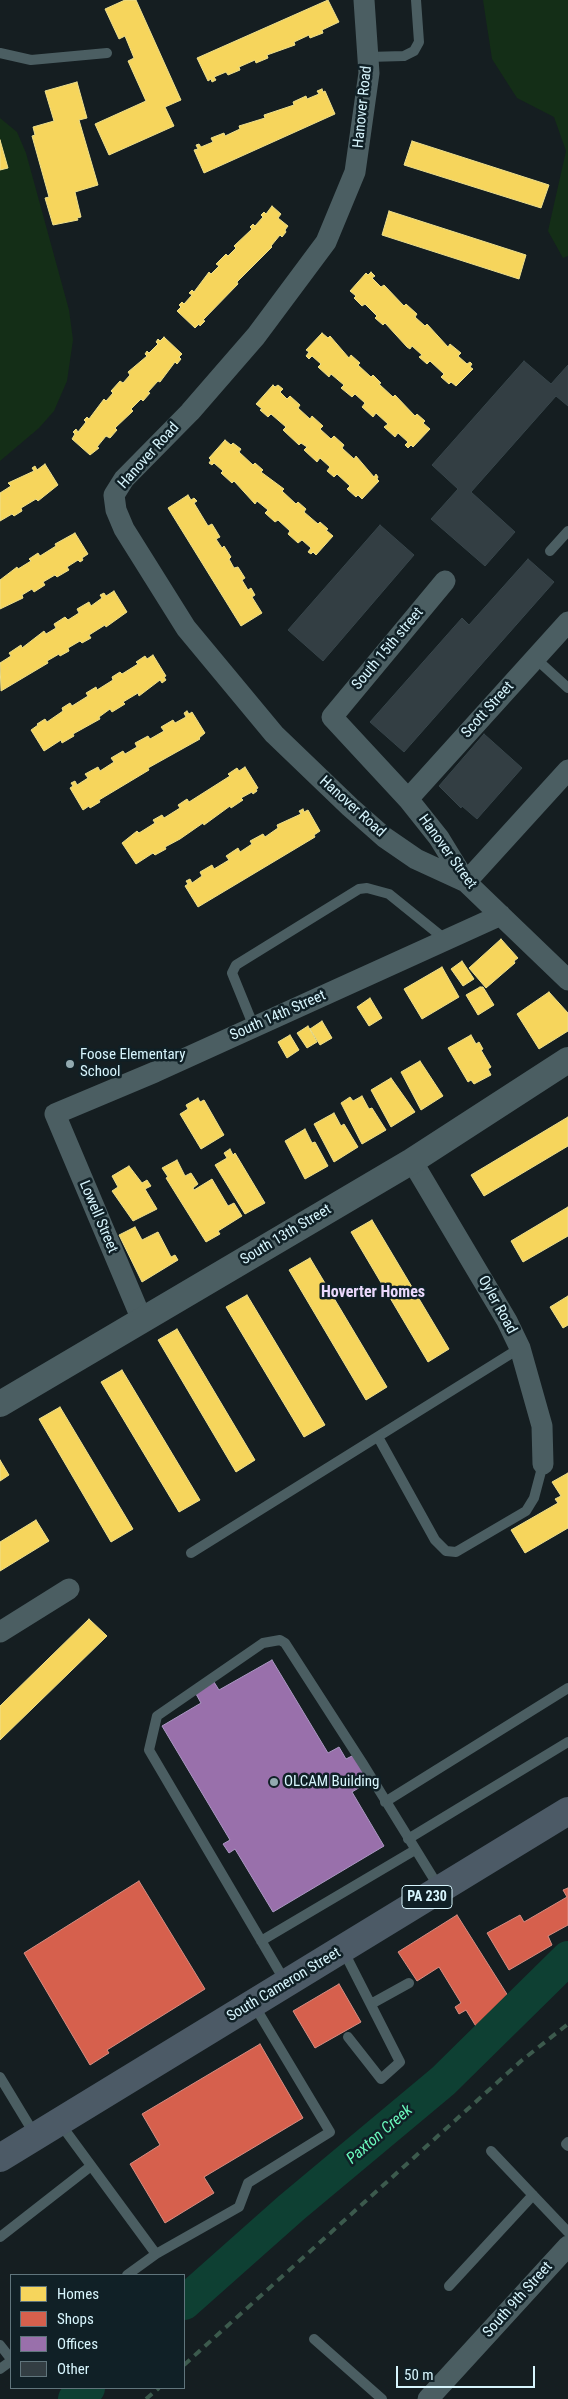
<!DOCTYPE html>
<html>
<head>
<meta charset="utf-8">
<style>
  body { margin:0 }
  #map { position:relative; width:568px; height:2399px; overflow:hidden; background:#151e21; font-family:"Roboto Condensed",sans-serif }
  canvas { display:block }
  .legend { position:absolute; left:10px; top:2274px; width:175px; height:115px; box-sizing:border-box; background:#102026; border:1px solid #60757c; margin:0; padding:6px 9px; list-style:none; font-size:15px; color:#d7f5fd }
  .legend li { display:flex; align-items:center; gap:10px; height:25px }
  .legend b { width:25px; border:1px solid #60757c }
  .scale { position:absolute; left:396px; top:2366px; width:139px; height:22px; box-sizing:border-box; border:2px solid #d7f5fd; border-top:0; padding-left:6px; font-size:15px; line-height:18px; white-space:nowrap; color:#d7f5fd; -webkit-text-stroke:4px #102026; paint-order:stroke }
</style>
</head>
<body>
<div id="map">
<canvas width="568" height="2399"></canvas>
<ul class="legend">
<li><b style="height:14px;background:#f6d55c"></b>Homes</li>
<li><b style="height:14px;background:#d6604d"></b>Shops</li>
<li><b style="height:14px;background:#9970ab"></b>Offices</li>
<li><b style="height:14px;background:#333e43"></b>Other</li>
</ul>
<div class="scale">50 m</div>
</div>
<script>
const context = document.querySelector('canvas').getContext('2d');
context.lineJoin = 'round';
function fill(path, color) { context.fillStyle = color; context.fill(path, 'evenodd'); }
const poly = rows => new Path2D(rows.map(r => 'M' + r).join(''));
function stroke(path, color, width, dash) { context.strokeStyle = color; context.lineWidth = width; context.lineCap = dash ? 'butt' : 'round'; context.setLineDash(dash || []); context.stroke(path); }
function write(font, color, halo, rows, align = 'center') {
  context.font = font + ' "Roboto Condensed",sans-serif'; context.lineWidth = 5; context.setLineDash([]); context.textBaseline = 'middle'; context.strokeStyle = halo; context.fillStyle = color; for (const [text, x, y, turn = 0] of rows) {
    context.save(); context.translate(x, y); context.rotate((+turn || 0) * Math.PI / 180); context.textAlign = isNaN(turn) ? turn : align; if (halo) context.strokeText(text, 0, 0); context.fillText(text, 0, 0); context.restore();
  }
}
const green = poly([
  [483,0,568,0,568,256,563,258,548,231,566,151,554,117,517,98,492,59],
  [0,118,17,132,26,153,69,310,73,340,67,381,54,411,39,428,0,461]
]);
const homes = poly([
  [125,0,136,0,181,100,165,107,174,126,109,155,95,124,146,101,128,61,134,58,125,36,119,39,105,9,125,0],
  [328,0,339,22,322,30,323,33,310,38,309,35,294,42,295,45,267,55,268,58,256,63,255,60,239,67,240,70,228,75,226,72,214,77,216,80,212,82,211,79,208,81,197,58,328,0],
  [77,82,87,118,79,120,98,185,75,192,81,217,77,218,78,220,53,225,45,198,49,197,32,136,35,135,33,127,54,121,45,91,77,82],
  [322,89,323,92,325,91,335,114,204,173,194,150,198,149,196,145,199,144,201,147,213,142,211,138,224,133,225,136,240,129,239,126,265,118,264,115,294,105,293,102,306,96,307,99,319,94,317,91,322,89],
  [0,140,8,168,0,170,0,140],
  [412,141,549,185,541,208,404,165,412,141],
  [272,206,281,214,278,218,288,226,285,230,286,232,282,237,280,235,271,246,272,247,237,282,238,284,203,320,205,321,200,326,199,324,195,328,177,311,181,307,179,305,182,302,184,304,192,295,189,293,192,290,194,292,209,272,211,274,219,266,216,264,226,254,228,256,236,248,234,246,252,229,250,227,253,224,255,226,263,217,261,215,264,212,266,214,272,206],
  [389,211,526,255,519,279,382,235,389,211],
  [371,272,375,276,372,278,381,287,384,285,404,306,406,304,417,314,415,317,425,326,427,324,448,347,450,344,461,353,458,356,467,364,470,362,472,364,470,367,473,369,456,386,451,382,449,384,441,377,444,374,430,361,427,364,419,357,422,355,412,346,410,349,407,347,385,323,383,325,375,318,377,316,365,304,362,306,354,298,356,296,350,291,366,273,368,275,371,272],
  [322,333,328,338,330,336,349,358,351,355,360,363,358,365,371,377,373,375,381,383,379,384,393,397,395,395,415,416,417,414,425,421,423,423,430,429,413,447,411,445,408,448,405,445,408,442,398,433,395,437,384,427,388,424,376,413,373,417,362,407,365,403,355,394,352,397,341,388,344,385,331,374,329,377,318,367,321,364,312,356,309,359,306,356,309,352,306,350,322,333],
  [164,337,182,354,179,357,181,359,177,364,175,362,160,382,158,381,148,392,150,393,143,401,141,399,131,409,133,411,115,428,117,430,110,438,106,436,97,447,99,448,90,455,72,439,75,434,73,432,76,429,78,432,86,422,84,420,87,417,89,419,104,399,106,401,113,393,111,391,120,381,123,383,130,375,128,372,147,356,145,354,147,351,149,353,158,344,156,342,158,339,160,341,164,337],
  [273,385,275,387,278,385,283,389,280,392,287,399,290,396,300,405,298,408,310,419,312,416,323,426,320,429,331,439,334,436,344,445,342,448,354,459,356,456,374,477,376,474,378,477,377,479,379,481,362,499,358,495,356,497,347,489,350,486,337,474,334,477,327,471,330,467,320,458,317,462,304,450,307,447,301,443,299,445,283,430,286,427,271,414,268,417,260,410,262,409,256,404,273,385],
  [225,440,231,445,233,443,241,449,239,452,253,465,255,463,263,470,261,472,284,489,282,491,296,504,298,502,306,509,304,512,318,524,320,522,328,529,326,530,333,536,316,555,313,552,311,554,308,552,311,548,302,540,298,543,288,534,290,531,278,520,275,522,265,513,268,510,257,501,255,504,234,481,232,483,221,473,223,471,214,463,212,465,209,463,211,460,209,458,225,440],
  [45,464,58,485,38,501,36,499,21,508,22,511,14,516,12,514,0,521,0,493,11,486,8,483,34,471,32,468,35,466,37,470,45,464],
  [188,495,191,500,194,498,197,501,194,503,208,526,212,524,220,537,216,539,222,548,224,546,231,557,229,559,234,568,238,567,245,578,242,580,248,590,251,588,255,595,252,597,262,613,241,626,168,508,188,495],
  [75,533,88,554,82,558,83,560,80,562,78,560,67,567,69,570,57,577,55,575,43,582,45,585,34,592,32,589,22,595,23,598,0,609,0,580,17,567,18,569,31,561,29,559,38,553,40,556,56,546,55,544,75,533],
  [114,591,127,612,106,627,105,625,89,635,91,638,82,643,80,641,68,648,69,651,60,656,59,654,47,661,48,663,1,691,0,663,11,656,9,653,21,645,22,648,44,631,46,634,56,628,54,624,65,617,68,620,79,613,77,609,89,602,91,606,102,598,100,595,104,593,106,596,114,591],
  [153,655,166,676,164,677,166,680,162,683,160,680,139,696,138,693,123,702,125,704,112,712,110,709,99,717,100,719,73,734,74,736,62,743,61,740,44,751,31,730,38,725,37,724,45,719,47,722,63,711,62,708,70,703,72,706,88,696,86,693,96,687,97,690,113,680,112,677,120,672,122,674,138,664,136,662,145,656,147,659,153,655],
  [187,711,189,714,192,712,205,733,199,738,200,739,148,768,149,770,99,800,100,802,90,808,89,806,83,810,70,788,73,786,71,783,75,781,77,785,88,778,85,774,98,767,100,771,114,762,111,758,123,751,125,754,137,747,135,743,148,736,150,739,164,731,161,727,173,720,175,723,186,717,184,713,187,711],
  [245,767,258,788,256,789,257,791,253,794,252,792,241,798,243,800,231,808,230,806,204,825,203,823,180,839,165,847,166,849,155,855,153,853,136,864,122,843,137,831,139,833,155,823,153,820,162,815,164,818,180,808,178,805,187,799,189,802,230,776,228,774,237,768,239,771,245,767],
  [303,809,304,812,308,810,320,831,314,835,315,837,198,907,185,886,188,884,186,881,190,879,192,883,202,876,200,872,212,865,214,869,229,860,226,856,238,848,240,852,252,844,250,841,263,834,265,837,278,828,277,825,301,814,299,811,303,809],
  [501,939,518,958,514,961,515,963,486,988,469,968,501,939],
  [462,961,474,979,463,986,451,969,462,961],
  [442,967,459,997,422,1019,404,989,442,967],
  [480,987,483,987,494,1005,478,1015,466,995,480,987],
  [549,992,568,1013,568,1031,539,1049,517,1014,549,992],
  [370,998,382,1018,369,1026,357,1007,370,998],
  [322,1021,332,1038,320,1045,310,1029,322,1021],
  [308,1026,317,1042,307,1048,297,1033,308,1026],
  [290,1035,299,1050,287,1058,278,1042,290,1035],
  [471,1035,476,1044,479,1042,483,1049,481,1050,491,1067,488,1069,491,1075,474,1084,471,1080,468,1082,448,1048,471,1035],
  [420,1061,443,1096,421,1110,401,1072,420,1061],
  [391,1078,415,1112,391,1127,371,1090,391,1078],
  [362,1096,369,1109,372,1108,386,1130,362,1144,341,1103,350,1097,353,1101,362,1096],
  [198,1098,200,1102,204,1100,224,1135,201,1149,180,1114,188,1109,186,1105,198,1098],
  [334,1113,341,1126,344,1124,358,1147,334,1162,314,1124,334,1113],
  [568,1117,568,1146,484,1196,471,1175,568,1117],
  [305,1129,312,1143,315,1142,328,1166,305,1179,285,1141,305,1129],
  [230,1149,233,1155,235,1153,265,1203,245,1214,215,1165,227,1158,224,1153,230,1149],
  [177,1160,185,1176,191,1173,198,1184,193,1188,194,1190,212,1179,228,1206,234,1203,242,1216,218,1231,220,1234,206,1242,166,1178,168,1177,162,1168,177,1160],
  [129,1166,142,1183,147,1180,151,1186,145,1189,157,1209,133,1221,112,1191,118,1187,112,1176,129,1166],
  [568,1207,568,1236,523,1262,511,1241,568,1207],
  [372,1220,449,1349,428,1362,351,1232,372,1220],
  [135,1227,142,1240,158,1232,171,1257,175,1255,178,1260,142,1282,119,1235,135,1227],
  [310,1258,387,1387,366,1400,289,1270,310,1258],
  [247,1295,325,1425,304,1437,226,1307,247,1295],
  [568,1296,568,1325,563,1328,550,1307,568,1296],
  [177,1329,255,1460,236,1472,158,1340,177,1329],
  [122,1370,200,1500,179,1512,101,1382,122,1370],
  [60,1407,133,1529,111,1542,39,1419,60,1407],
  [0,1460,9,1475,0,1481,0,1460],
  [568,1473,568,1528,525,1553,511,1530,558,1503,555,1499,561,1496,552,1482,568,1473],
  [36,1520,49,1541,0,1571,0,1542,36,1520],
  [89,1619,107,1636,0,1740,0,1706,89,1619]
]);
const shops = poly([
  [139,1881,205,1989,107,2050,109,2053,90,2065,24,1953,139,1881],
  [568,1888,568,1925,548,1936,552,1945,509,1970,487,1933,520,1915,524,1922,567,1897,563,1890,568,1888],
  [457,1915,510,1999,477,2028,466,2010,459,2014,455,2007,461,2003,439,1967,417,1981,398,1952,457,1915],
  [339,1984,361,2022,315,2048,293,2011,339,1984],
  [260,2044,303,2118,204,2177,214,2193,165,2223,130,2164,160,2145,142,2114,260,2044]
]);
const offices = poly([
  [272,1660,328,1753,339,1747,346,1759,354,1755,370,1781,352,1792,384,1846,273,1912,235,1849,229,1853,223,1844,230,1840,162,1726,201,1703,196,1694,214,1682,219,1690,272,1660]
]);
const river = poly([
  [184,2303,291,2208,443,2081,568,1958],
  [75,2399,88,2388]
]);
const building = poly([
  [524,361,551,384,568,365,568,406,556,396,471,492,515,532,485,566,431,519,458,489,432,465,524,361],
  [380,525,414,555,323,661,288,630,380,525],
  [528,559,554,582,404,752,370,722,462,618,469,625,528,559],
  [484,734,522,768,477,819,462,806,461,808,439,786,484,734]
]);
const service = poly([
  [0,53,31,60,107,53],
  [368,57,404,56,414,51,419,42,416,0],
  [550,551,568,531],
  [535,658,568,688],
  [254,1027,232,973,236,965,359,889,367,888,389,894,446,940],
  [378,1437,435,1540,446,1551,456,1552,526,1511,534,1498,543,1464],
  [191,1553,520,1348],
  [385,1802,568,1688],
  [408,1839,568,1742],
  [261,1941,415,1850],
  [343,1950,400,2062,381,2079,348,2037],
  [286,1983,149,1750,157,1716,263,1643,280,1640,285,1643,363,1764,440,1889],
  [371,2004,409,1983],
  [0,2077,35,2135],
  [59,2122,156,2254],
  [568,2142,566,2144,568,2146],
  [491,2151,568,2232],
  [0,2237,91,2166],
  [127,2275,156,2254,239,2207,248,2183,330,2132,254,2005],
  [449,2286,533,2195],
  [314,2339,382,2399],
  [0,2345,11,2359],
  [0,2369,11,2361]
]);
const minor = poly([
  [364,0,369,73,355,172,326,242,256,336,190,412,124,479,114,495,116,510,124,529,186,628,274,734,350,807,384,837,416,859,466,882],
  [445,581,332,717,408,799,439,838,466,882,568,980],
  [408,799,568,622],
  [466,882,568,770],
  [412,1161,507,1321,520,1348,542,1426,543,1464],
  [142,1320,55,1114,155,1072,501,915],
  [0,1632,69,1589],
  [428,2399,568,2246]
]);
const tertiary = poly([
  [0,1404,412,1161,568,1060]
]);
const primary = poly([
  [0,2158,568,1811]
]);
const rail = poly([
  [184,2365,521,2061,568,2024],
  [146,2399,159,2388]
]);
const markers = [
  [70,1064,5,"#93aab0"],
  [274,1782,5,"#93aab0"]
];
const shields = [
  [427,1897,50]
];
const shieldNames = [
  ["PA 230",427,1897]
];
const streetNames = [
  ["Hanover Road",363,107,-84],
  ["Hanover Road",149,456,-48],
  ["South 15th street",388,649,-50],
  ["Scott Street",488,710,-48],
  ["Hanover Road",352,807,42],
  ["Hanover Street",447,852,54],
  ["South 14th Street",278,1016,-24],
  ["Lowell Street",98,1217,67],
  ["South 13th Street",286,1235,-31],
  ["Oyler Road",497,1305,61],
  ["South Cameron Street",284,1985,-31],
  ["South 9th Street",518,2300,-48]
];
const poiNames = [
  ["Foose Elementary",80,1055],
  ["School",80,1072],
  ["OLCAM Building",284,1782]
];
const neighbourhoodNames = [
  ["Hoverter Homes",373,1293]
];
const waterNames = [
  ["Paxton Creek",380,2135,-41]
];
fill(green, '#142e17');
fill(homes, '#f6d55c');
stroke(homes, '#eddf8c', 1);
fill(shops, '#d6604d');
stroke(shops, '#d68d82', 1);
fill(offices, '#9970ab');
stroke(offices, '#ac98c4', 1);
stroke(river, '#0e4033', 34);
fill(building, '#333e43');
stroke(building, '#37454a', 1);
stroke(service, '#4b5e62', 10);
stroke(minor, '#4b5e62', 21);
stroke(tertiary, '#4b5e62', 26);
stroke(primary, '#4c5a66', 28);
stroke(rail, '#3c5a4d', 4, [8, 6]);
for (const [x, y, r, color] of markers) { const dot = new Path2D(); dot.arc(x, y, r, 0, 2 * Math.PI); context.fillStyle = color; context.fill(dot); stroke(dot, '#102026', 2); }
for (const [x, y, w] of shields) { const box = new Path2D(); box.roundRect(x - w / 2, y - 11.5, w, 23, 4); context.fillStyle = '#102026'; context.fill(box); stroke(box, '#d7f5fd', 1); }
write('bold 14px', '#d7f5fd', null, shieldNames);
write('15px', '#d7f5fd', '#102026', streetNames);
write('15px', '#d7f5fd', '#102026', poiNames, 'left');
write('bold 16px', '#ead9fd', '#102026', neighbourhoodNames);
write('italic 16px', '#6af8bc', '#102026', waterNames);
</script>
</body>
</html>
